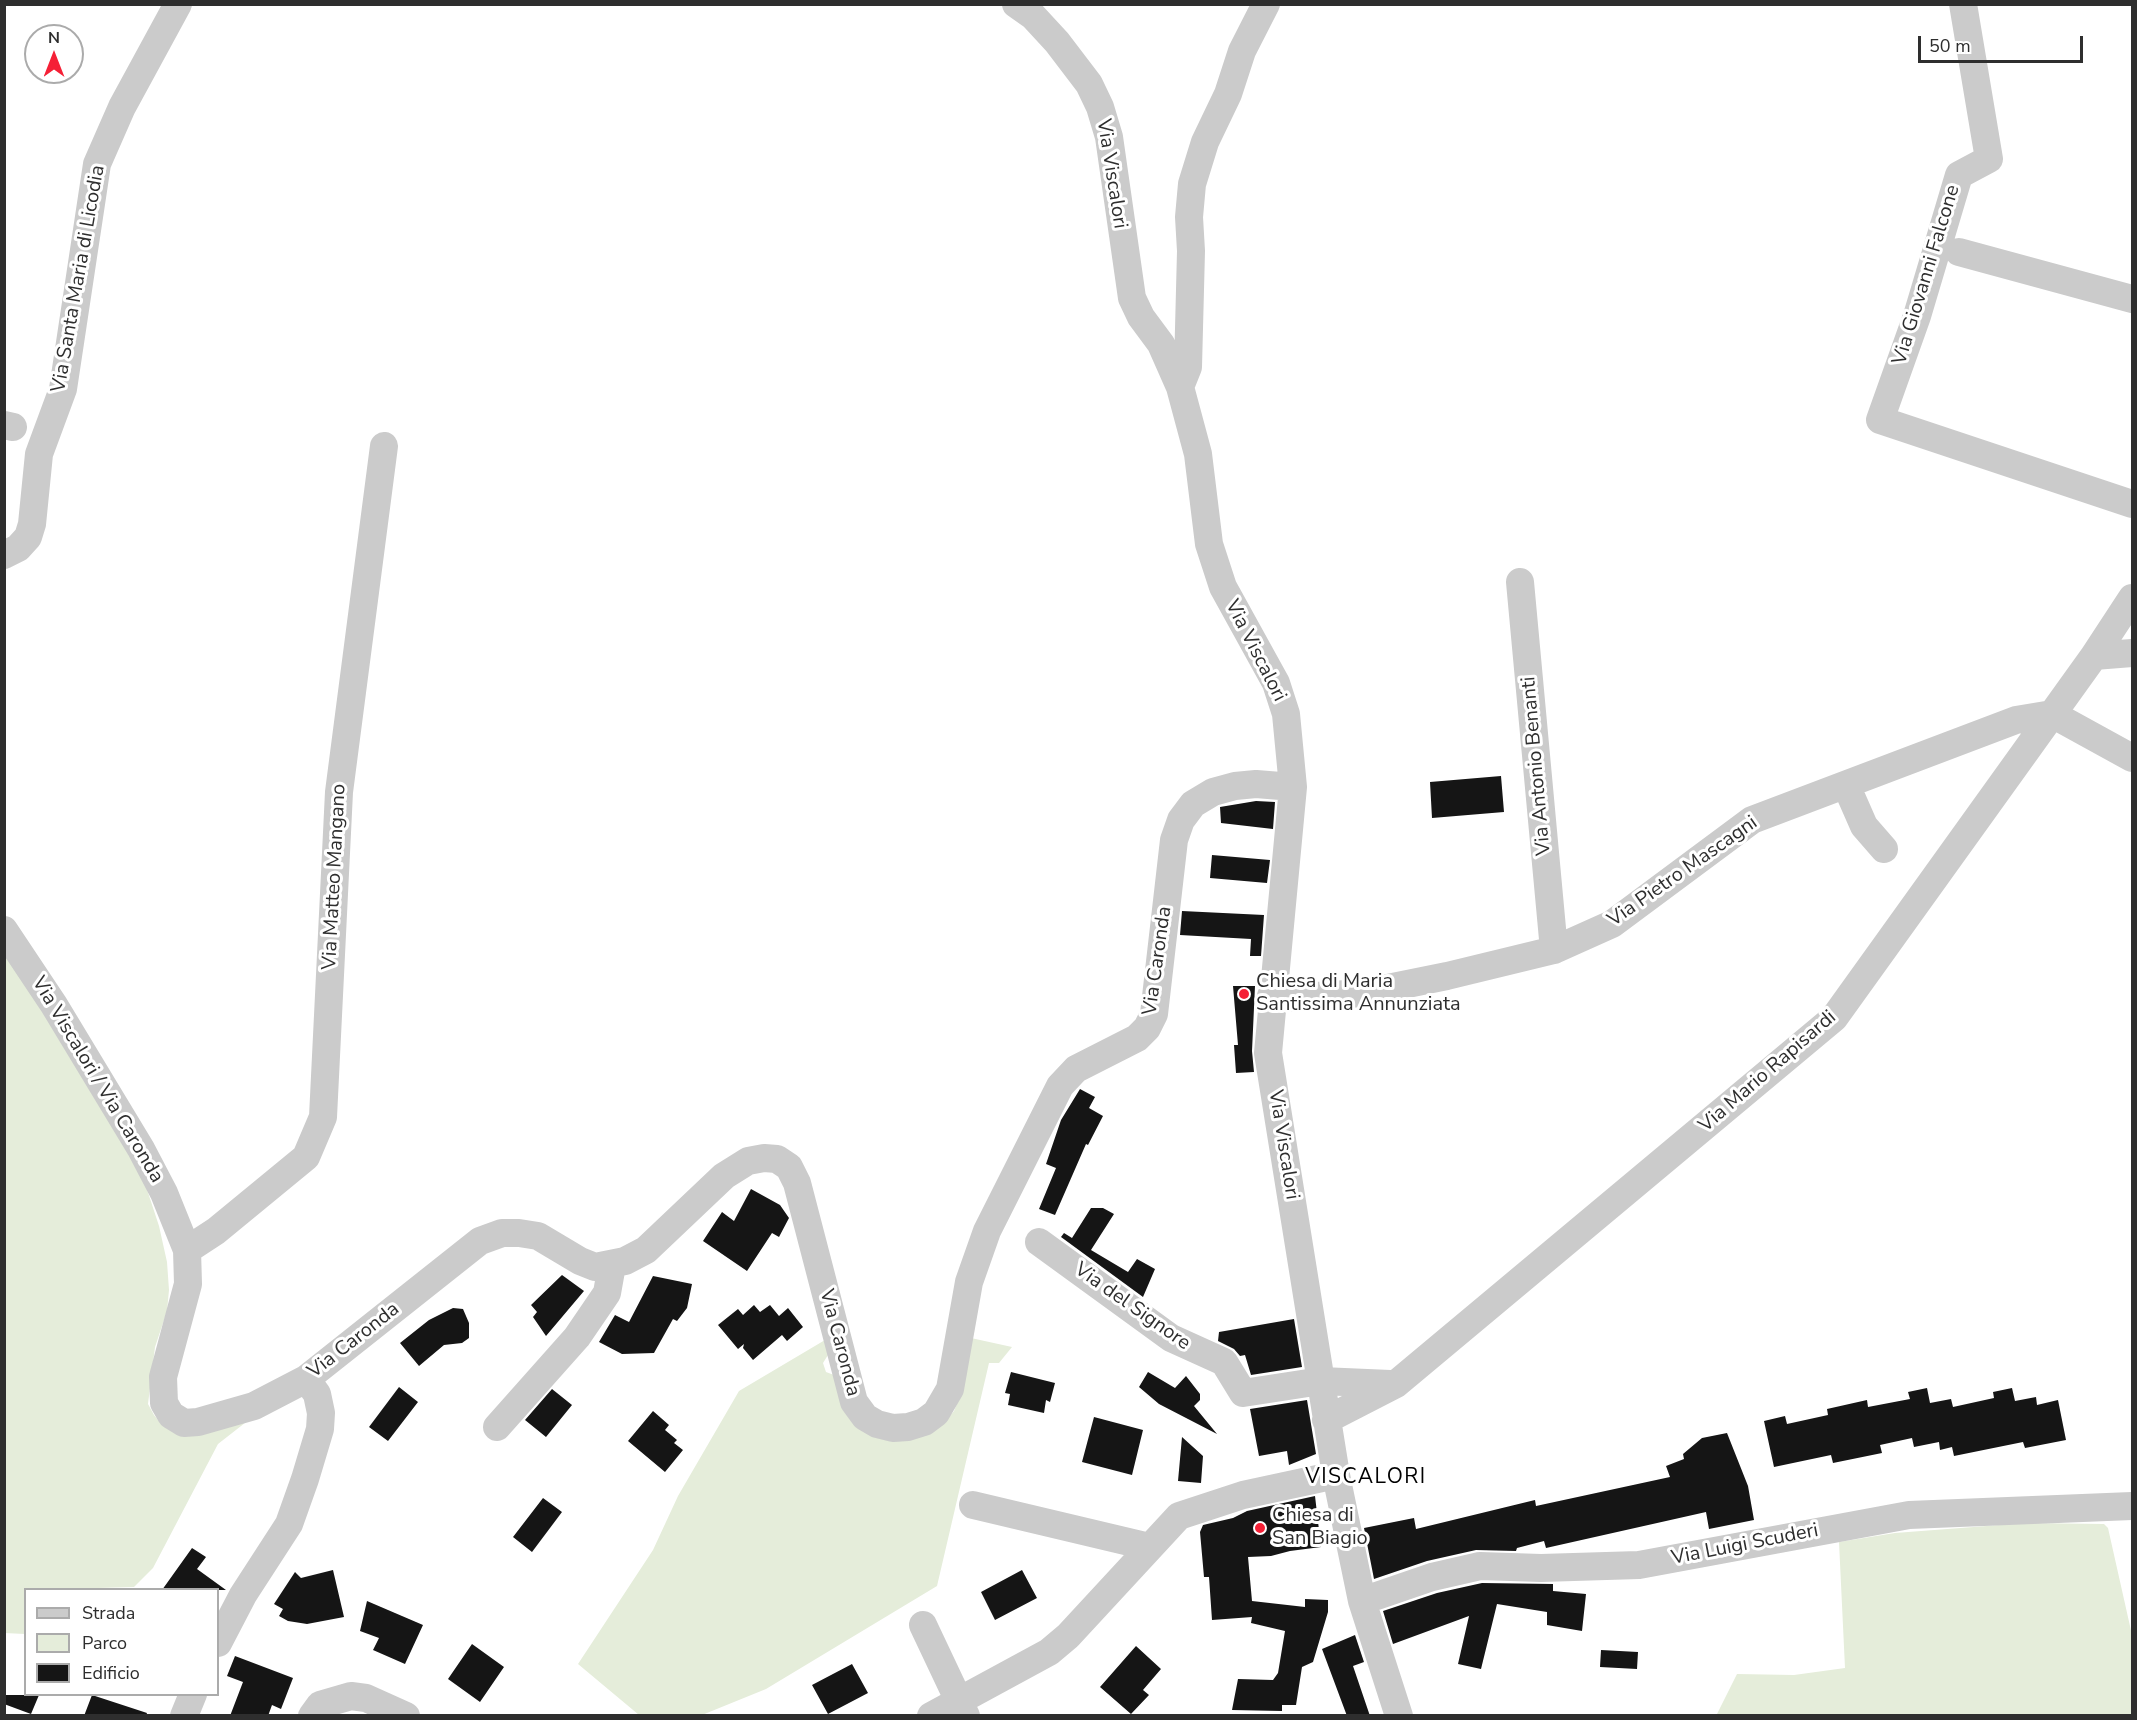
<!DOCTYPE html>
<html>
<head>
<meta charset="utf-8">
<style>
  body { margin:0 }
  #map { position:relative; width:2137px; height:1720px; overflow:hidden; background:#fff; font-family:"Nunito Sans",sans-serif }
  canvas { display:block }
  .frame { position:absolute; inset:0; border:6px solid #2e2e2e; pointer-events:none }
  .legend { position:absolute; left:24px; top:1588px; width:195px; height:108px; box-sizing:border-box; background:#fff; border:2px solid #ababab; margin:0; padding:8px 10px; list-style:none; font-size:18px; color:#2e2e2e }
  .legend li { display:flex; align-items:center; gap:12px; height:30px }
  .legend b { width:30px; border:2px solid #ababab }
  .north { position:absolute; left:24px; top:24px; width:60px; height:60px; box-sizing:border-box; background:#fff; border:2px solid #ababab; border-radius:50%; rotate:0deg; font-size:16px; font-weight:700; line-height:24px; text-align:center; color:#2e2e2e }
  .north::after { content:''; display:block; margin:auto; width:21px; height:27px; background:#f52036; clip-path:polygon(50% 0,100% 100%,50% 72%,0 100%) }
  .scale { position:absolute; left:1918px; top:36px; width:165px; height:27px; box-sizing:border-box; border:3px solid #2e2e2e; border-top:0; padding-left:8px; font-size:18px; line-height:21px; white-space:nowrap; color:#2e2e2e; -webkit-text-stroke:4px #fff; paint-order:stroke }
</style>
</head>
<body>
<div id="map">
<canvas width="2137" height="1720"></canvas>
<div class="frame"></div>
<ul class="legend">
<li><b style="height:8px;background:#cbcbcb"></b>Strada</li>
<li><b style="height:16px;background:#e5edda"></b>Parco</li>
<li><b style="height:16px;background:#151515"></b>Edificio</li>
</ul>
<div class="north">N</div>
<div class="scale">50 m</div>
</div>
<script>
const context = document.querySelector('canvas').getContext('2d');
context.lineJoin = 'round';
function fill(path, color) { context.fillStyle = color; context.fill(path, 'evenodd'); }
const poly = rows => new Path2D(rows.map(r => 'M' + r).join(''));
function stroke(path, color, width, dash) { context.strokeStyle = color; context.lineWidth = width; context.lineCap = dash ? 'butt' : 'round'; context.setLineDash(dash || []); context.stroke(path); }
function write(font, color, halo, rows, align = 'center') {
  context.font = font + ' "Nunito Sans",sans-serif'; context.lineWidth = 6; context.setLineDash([]); context.textBaseline = 'middle'; context.strokeStyle = halo; context.fillStyle = color; for (const [text, x, y, turn = 0] of rows) {
    context.save(); context.translate(x, y); context.rotate((+turn || 0) * Math.PI / 180); context.textAlign = isNaN(turn) ? turn : align; if (halo) context.strokeText(text, 0, 0); context.fillText(text, 0, 0); context.restore();
  }
}
const green = poly([
  [4,947,134,1150,159,1226,167,1262,169,1290,167,1311,155,1347,148,1404,154,1415,162,1425,250,1419,218,1444,153,1568,134,1587,26,1590,25,1634,4,1633],
  [971,1338,1012,1347,999,1363,989,1363,937,1586,766,1689,702,1715,639,1715,578,1664,653,1550,678,1496,739,1391,825,1340,828,1355,823,1363,826,1372,834,1375,844,1404,941,1426,954,1411,960,1396],
  [2026,1523,2104,1524,2108,1528,2132,1635,2132,1715,1716,1716,1737,1674,1794,1675,1845,1668,1839,1542,1895,1533]
]);
const building = poly([
  [1501,776,1504,812,1432,818,1430,782],
  [1256,801,1275,802,1273,829,1221,823,1220,807],
  [1212,855,1270,860,1267,883,1210,878],
  [1182,911,1264,915,1261,956,1250,956,1251,939,1180,935],
  [1233,986,1255,986,1252,1051,1254,1072,1236,1073,1234,1045,1238,1045],
  [1080,1089,1095,1097,1089,1108,1103,1116,1088,1145,1086,1144,1055,1215,1039,1209,1056,1168,1046,1164,1061,1120],
  [751,1189,780,1205,789,1218,779,1237,772,1233,747,1271,703,1241,722,1212,734,1221],
  [1091,1208,1103,1208,1114,1214,1091,1250,1128,1272,1137,1259,1155,1269,1143,1297,1061,1237,1064,1233,1072,1238],
  [562,1275,584,1291,546,1336,533,1317,537,1312,531,1305],
  [653,1276,692,1284,687,1308,677,1321,673,1319,654,1353,622,1354,599,1342,615,1315,629,1322],
  [754,1305,760,1312,770,1305,779,1316,788,1308,803,1327,787,1341,782,1335,753,1360,743,1348,744,1344,738,1349,718,1325,738,1309,743,1315],
  [453,1308,463,1309,469,1323,469,1338,462,1343,444,1345,419,1366,400,1343,429,1320],
  [1294,1319,1302,1367,1251,1375,1245,1355,1240,1356,1234,1349,1218,1341,1219,1332],
  [1011,1372,1055,1383,1050,1402,1046,1400,1044,1413,1008,1405,1010,1394,1005,1393],
  [1148,1372,1175,1388,1186,1376,1200,1394,1200,1400,1194,1406,1217,1434,1159,1404,1139,1387],
  [399,1387,418,1402,388,1441,369,1427],
  [1927,1388,1930,1403,1951,1399,1953,1407,1994,1398,1993,1392,2012,1388,2015,1401,2036,1397,2037,1405,2058,1400,2066,1440,2025,1448,2023,1442,1954,1456,1952,1447,1940,1450,1939,1442,1914,1447,1912,1438,1880,1445,1882,1453,1833,1463,1831,1455,1774,1467,1764,1421,1785,1416,1787,1424,1828,1415,1827,1409,1867,1400,1868,1407,1910,1399,1908,1392],
  [552,1389,572,1405,546,1437,525,1420],
  [1307,1400,1316,1454,1289,1465,1287,1451,1259,1456,1250,1409],
  [653,1411,669,1425,665,1430,677,1440,674,1443,683,1450,665,1472,628,1441],
  [1094,1417,1143,1430,1132,1475,1082,1462],
  [1727,1433,1748,1486,1754,1520,1709,1529,1706,1512,1546,1548,1544,1541,1517,1548,1516,1551,1476,1550,1427,1561,1374,1579,1364,1528,1414,1518,1416,1529,1535,1500,1536,1506,1670,1477,1666,1466,1684,1459,1683,1454,1702,1438],
  [1182,1437,1203,1456,1201,1483,1178,1481],
  [1315,1496,1321,1547,1290,1551,1271,1556,1248,1557,1252,1601,1305,1607,1305,1599,1328,1600,1328,1612,1313,1662,1302,1667,1296,1705,1282,1705,1282,1711,1232,1710,1238,1679,1273,1680,1278,1673,1285,1631,1251,1623,1252,1617,1212,1620,1209,1577,1204,1577,1200,1532,1203,1525,1233,1518,1247,1511],
  [543,1498,562,1512,532,1552,513,1537],
  [192,1548,206,1557,197,1569,226,1590,162,1590],
  [333,1570,344,1617,307,1624,288,1621,279,1616,283,1609,274,1604,295,1572,301,1578],
  [1022,1570,1037,1598,995,1620,981,1592],
  [1482,1583,1553,1584,1553,1591,1586,1594,1582,1631,1547,1625,1547,1612,1497,1604,1481,1669,1458,1664,1469,1616,1393,1644,1383,1611,1437,1593],
  [367,1601,423,1625,405,1664,373,1650,379,1638,360,1631],
  [1355,1635,1364,1662,1353,1666,1370,1716,1347,1716,1322,1649],
  [472,1644,504,1667,480,1702,448,1679],
  [1136,1646,1161,1669,1143,1690,1149,1695,1131,1714,1100,1687],
  [1601,1650,1638,1652,1637,1669,1600,1667],
  [235,1656,293,1678,281,1709,272,1705,268,1716,230,1716,243,1682,227,1676],
  [852,1664,868,1693,828,1714,812,1685],
  [4,1695,39,1695,31,1714,4,1704],
  [92,1695,147,1713,146,1716,84,1716]
]);
const minor = poly([
  [1016,4,1033,16,1057,42,1089,84,1100,107,1109,137,1132,298,1141,317,1161,344,1180,387,1198,454,1209,544,1223,587,1276,683,1286,714,1293,787,1268,1053,1336,1475,1362,1601,1399,1716],
  [1963,4,1989,159,1959,175,1917,316,1880,420,2132,504],
  [1959,252,2132,299],
  [1180,387,1188,367,1191,251,1189,217,1192,184,1205,142,1228,94,1242,51,1266,4],
  [4,425,13,427],
  [4,555,18,548,28,537,32,524,39,454,63,389,97,164,122,107,178,4],
  [1520,582,1554,950],
  [2094,656,2132,653],
  [1846,785,1864,826,1884,849],
  [4,930,54,1005,141,1149,164,1193,187,1250,188,1284,163,1377,164,1403,171,1415,184,1423,198,1422,254,1406,306,1379,480,1241,502,1233,519,1233,538,1236,580,1261,595,1267,625,1261,646,1250,724,1176,748,1161,764,1158,777,1159,789,1167,797,1183,854,1402,865,1417,877,1424,893,1428,908,1427,924,1422,936,1413,950,1389,969,1282,987,1231,1060,1086,1076,1069,1137,1038,1147,1028,1154,1014,1174,840,1181,820,1193,804,1213,792,1235,786,1256,784,1293,787],
  [1271,996,1284,998,1363,993,1447,976,1554,950,1612,924,1752,820,2016,720,2052,714,2132,758],
  [1039,1242,1171,1338,1224,1362,1243,1393,1321,1381,1390,1384],
  [187,1250,216,1231,306,1157,323,1117,339,792,384,446],
  [1326,1420,1396,1384,1834,1018,2094,656,2132,598],
  [497,1427,577,1337,607,1293,612,1265],
  [973,1505,1150,1547],
  [1362,1601,1432,1577,1480,1566,1541,1568,1639,1565,1909,1515,2132,1506],
  [923,1625,966,1716],
  [218,1643,243,1595,289,1524,305,1479,320,1429,321,1413,317,1394,306,1379],
  [184,1716,193,1694],
  [312,1716,320,1705,351,1696,366,1698,406,1716],
  [931,1716,1049,1652,1068,1636,1179,1516,1243,1495,1336,1475]
]);
const markers = [
  [1244,994,6,"#f52036"],
  [1260,1528,6,"#f52036"]
];
const streetNames = [
  ["Via Viscalori",1111,174,81],
  ["Via Giovanni Falcone",1927,275,-73],
  ["Via Santa Maria di Licodia",79,279,-80],
  ["Via Viscalori",1255,651,63],
  ["Via Antonio Benanti",1537,766,-95],
  ["Via Pietro Mascagni",1683,872,-35],
  ["Via Matteo Mangano",335,877,-87],
  ["Via Caronda",1158,961,-82],
  ["Via Mario Rapisardi",1768,1072,-41],
  ["Via Viscalori / Via Caronda",97,1080,59],
  ["Via Viscalori",1283,1145,81],
  ["Via del Signore",1132,1307,35],
  ["Via Caronda",354,1341,-38],
  ["Via Caronda",839,1343,75],
  ["Via Luigi Scuderi",1745,1545,-11]
];
const poiNames = [
  ["Chiesa di Maria",1256,982],
  ["Santissima Annunziata",1256,1005],
  ["Chiesa di",1272,1516],
  ["San Biagio",1272,1539]
];
const neighbourhoodNames = [
  ["VISCALORI",1366,1478]
];
fill(green, '#e5edda');
fill(building, '#151515');
stroke(minor, '#cbcbcb', 28);
for (const [x, y, r, color] of markers) { const dot = new Path2D(); dot.arc(x, y, r, 0, 2 * Math.PI); context.fillStyle = color; context.fill(dot); stroke(dot, '#fff', 2); }
write('20px', '#2e2e2e', '#fff', streetNames);
write('20px', '#2e2e2e', '#fff', poiNames, 'left');
context.letterSpacing = '1.5px';
write('21px', '#000', '#fff', neighbourhoodNames);
context.letterSpacing = '0px';
</script>
</body>
</html>
